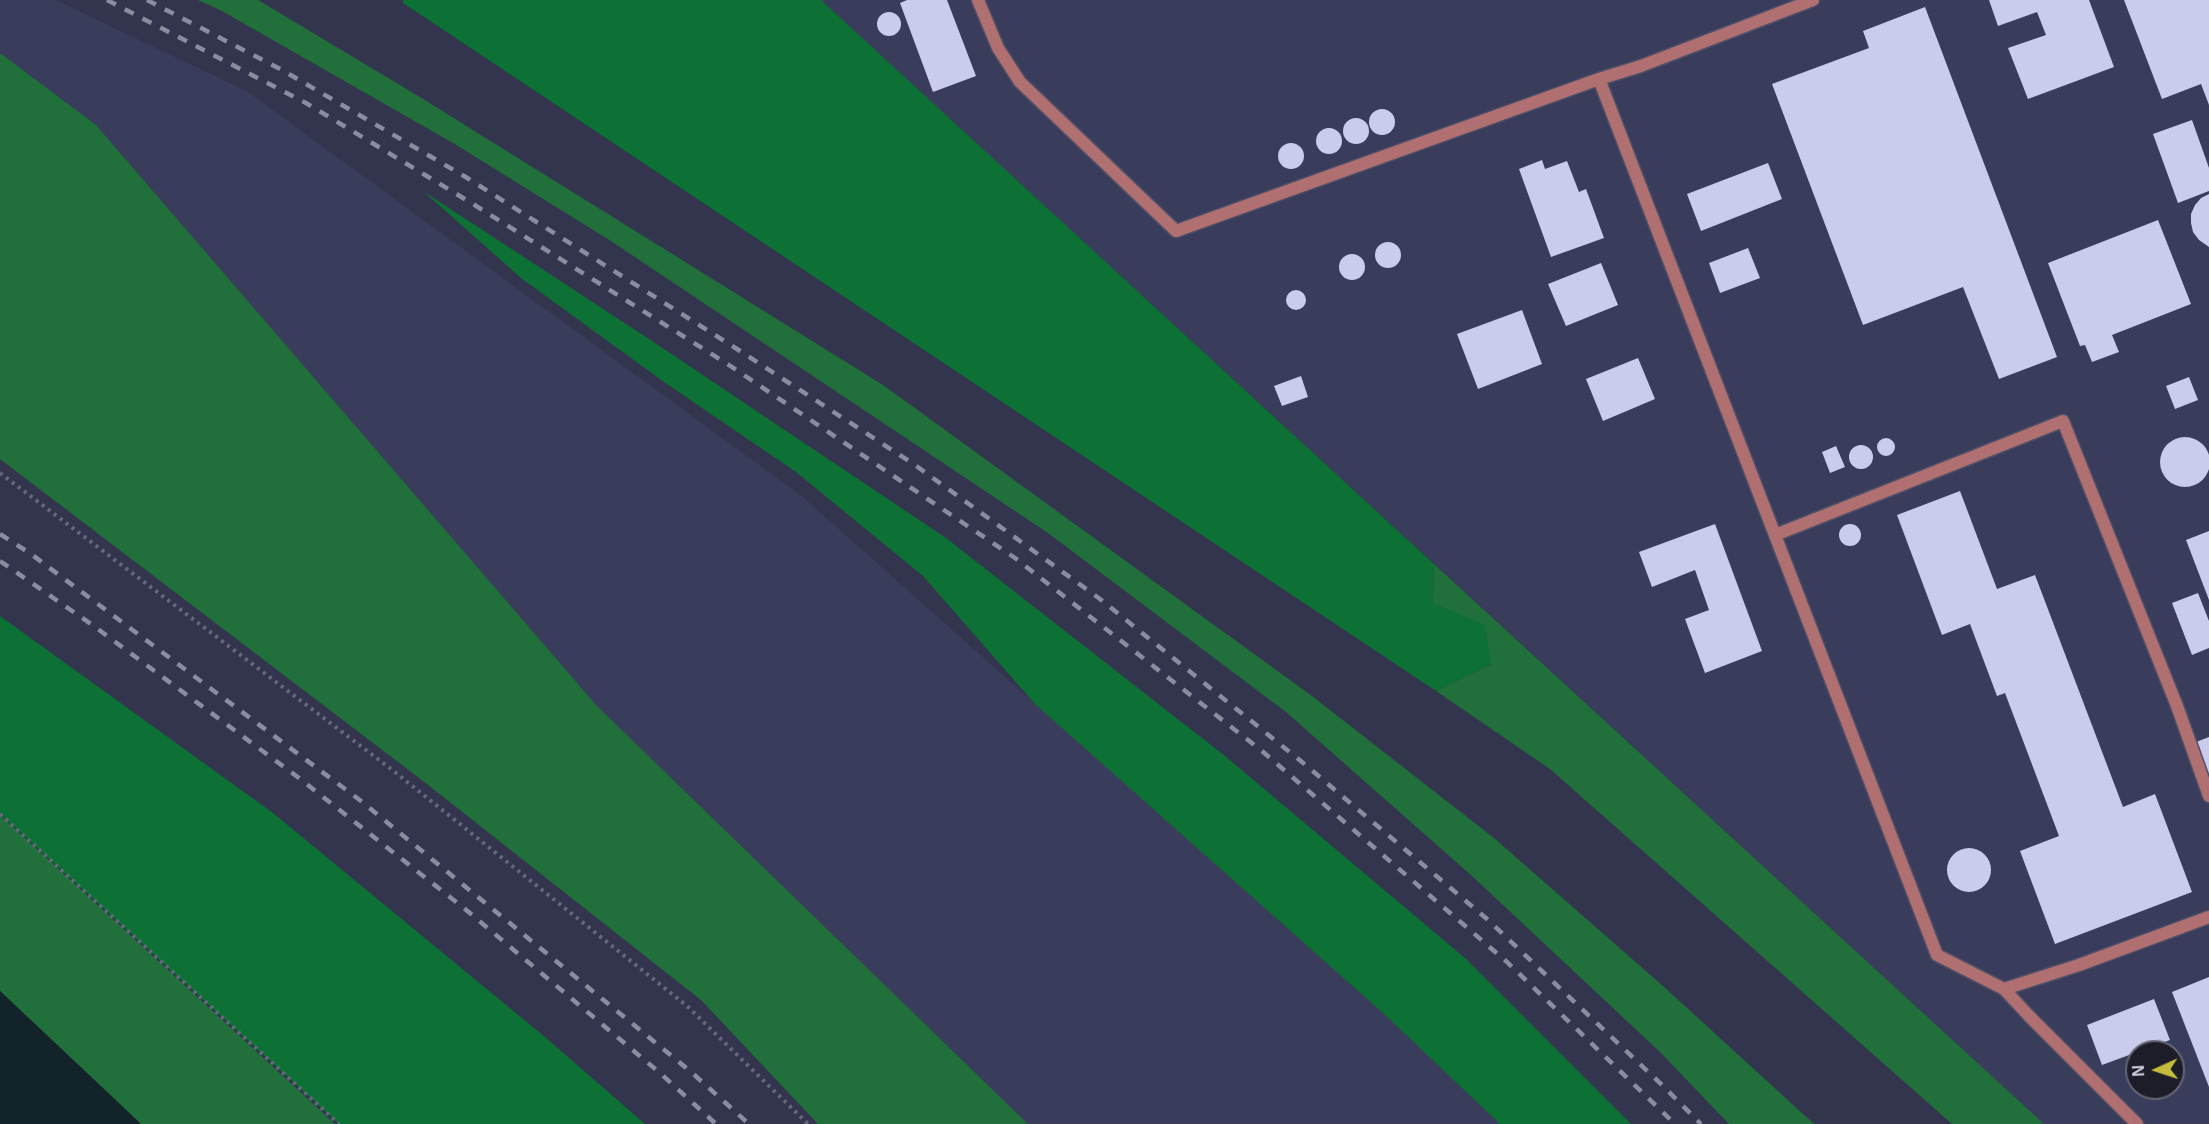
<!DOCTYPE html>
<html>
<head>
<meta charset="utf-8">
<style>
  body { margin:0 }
  #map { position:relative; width:2209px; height:1124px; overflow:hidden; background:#33344d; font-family:Arial,sans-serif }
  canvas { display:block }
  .north { position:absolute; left:2125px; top:1040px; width:60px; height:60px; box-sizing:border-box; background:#1c1d28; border:2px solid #646572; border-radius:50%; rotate:267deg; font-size:16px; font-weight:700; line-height:24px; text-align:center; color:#cfd1e0 }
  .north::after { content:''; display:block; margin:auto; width:21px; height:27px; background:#c6bc3c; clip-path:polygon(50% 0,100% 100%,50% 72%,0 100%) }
</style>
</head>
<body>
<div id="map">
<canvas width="2209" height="1124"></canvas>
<div class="north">N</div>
</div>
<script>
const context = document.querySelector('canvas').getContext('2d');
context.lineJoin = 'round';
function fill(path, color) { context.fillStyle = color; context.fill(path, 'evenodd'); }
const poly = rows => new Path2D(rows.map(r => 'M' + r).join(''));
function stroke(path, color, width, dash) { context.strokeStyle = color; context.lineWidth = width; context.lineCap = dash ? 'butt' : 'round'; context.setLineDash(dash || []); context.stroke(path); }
const built = poly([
  [0,0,56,0,248,92,803,497,1384,1014,1500,1124,1028,1124,597,706,96,125,0,53],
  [821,0,2209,0,2209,1124,2044,1124],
  [2137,1052,2173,1052,2173,1088,2137,1088]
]);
const green = poly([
  [198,0,258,0,415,94,883,385,1312,696,1494,838,1663,986,1814,1124,1729,1124,1660,1052,1472,876,1286,712,1048,533,611,241,453,143,222,11],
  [0,53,96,125,597,706,1028,1124,818,1124,701,1000,423,781,0,459],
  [1434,564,2044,1124,1952,1124,1550,769,1436,691,1491,664,1433,603],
  [0,815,335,1124,141,1124,0,991]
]);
const forest = poly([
  [403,0,821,0,1434,564,1433,603,1485,625,1491,664,1436,691,403,3],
  [423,191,649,339,946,538,1225,756,1465,958,1631,1124,1500,1124,1384,1014,1035,704,923,576,796,472,664,382,521,278],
  [0,616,273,813,545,1037,645,1124,339,1124,0,814]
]);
const water = poly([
  [0,991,141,1124,0,1124]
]);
const building = poly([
  [907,0,947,0,976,76,933,92,900,3],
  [1989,0,2089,0,2114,67,2028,99,2008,48,2046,35,2037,12,1998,26],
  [2124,0,2209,0,2209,105,2201,84,2162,99],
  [1925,7,2057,357,1999,379,1963,287,1863,325,1772,84,1869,48,1863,31],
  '877 24a12 12 0 1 1 24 0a12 12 0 1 1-24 0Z',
  '1369 122a13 13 0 1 1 26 0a13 13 0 1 1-26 0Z',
  '1343 131a13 13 0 1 1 26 0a13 13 0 1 1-26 0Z',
  [2192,120,2209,168,2209,191,2178,203,2153,134],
  '1316 141a13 13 0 1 1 26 0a13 13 0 1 1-26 0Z',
  '1278 156a13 13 0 1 1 26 0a13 13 0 1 1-26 0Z',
  [1542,160,1545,169,1567,161,1579,192,1586,189,1604,238,1551,257,1519,169],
  [1768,163,1782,199,1701,231,1687,194],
  [2209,194,2209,247,2199,240,2193,232,2191,223,2191,214,2195,205,2201,198],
  [2158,220,2191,304,2112,335,2119,352,2092,362,2085,345,2080,346,2048,263],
  '1375 255a13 13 0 1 1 26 0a13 13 0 1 1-26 0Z',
  [1748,248,1760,278,1720,293,1709,263],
  '1339 267a13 13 0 1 1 26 0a13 13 0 1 1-26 0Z',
  [1601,263,1618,305,1566,326,1548,284],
  '1286 300a10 10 0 1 1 20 0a10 10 0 1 1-20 0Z',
  [1522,310,1542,364,1478,389,1457,334],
  [1638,358,1655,399,1603,421,1586,379],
  [1301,376,1308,397,1282,406,1274,386],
  [2189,377,2198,400,2175,409,2166,386],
  '2160 462a25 25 0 1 1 50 0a25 25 0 1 1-50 0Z',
  '1877 447a9 9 0 1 1 18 0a9 9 0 1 1-18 0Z',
  '1849 457a12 12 0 1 1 24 0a12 12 0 1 1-24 0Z',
  [1836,446,1845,467,1830,473,1822,452],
  [1960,491,1997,589,2035,575,2123,807,2155,794,2192,892,2055,944,2020,851,2059,836,2005,693,1997,696,1970,624,1942,635,1897,515],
  '1839 535a11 11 0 1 1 22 0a11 11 0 1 1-22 0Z',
  [1715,524,1762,651,1705,673,1685,619,1709,610,1695,570,1652,587,1639,552],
  [2209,531,2209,600,2186,540],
  [2198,593,2209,621,2209,648,2192,655,2172,603],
  [2209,737,2209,789,2191,744],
  '1947 870a22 22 0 1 1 44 0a22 22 0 1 1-44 0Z',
  [2209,977,2209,1087,2172,992],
  [2154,999,2170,1040,2102,1065,2087,1025]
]);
const path = poly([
  [0,473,391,769,687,1006,808,1124],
  [0,814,339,1124]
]);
const service = poly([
  [978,0,998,48,1020,82,1176,231,1599,79,1641,66,1813,0],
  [1599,79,1937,955,2004,989,2079,965,2209,917],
  [1775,535,2063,421,2177,706,2209,796],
  [2004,989,2030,1017,2137,1124]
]);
const rail = poly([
  [107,0,306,103,473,204,729,365,1015,558,1262,751,1507,962,1675,1124],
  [147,0,282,70,464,176,737,349,915,465,1100,599,1302,762,1487,919,1662,1085,1701,1124],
  [0,534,31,554,361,801,690,1071,749,1124],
  [0,561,91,624,299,778,465,909,660,1073,716,1124]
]);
fill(built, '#3a3c5b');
fill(green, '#21703c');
fill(forest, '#0d7136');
fill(water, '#122329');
fill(building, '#c9cceb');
stroke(service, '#4f5067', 15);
stroke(path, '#67687e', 4, [3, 4.5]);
stroke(service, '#b06f70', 12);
stroke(rail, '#8b8ca0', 4.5, [10, 10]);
</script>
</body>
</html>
